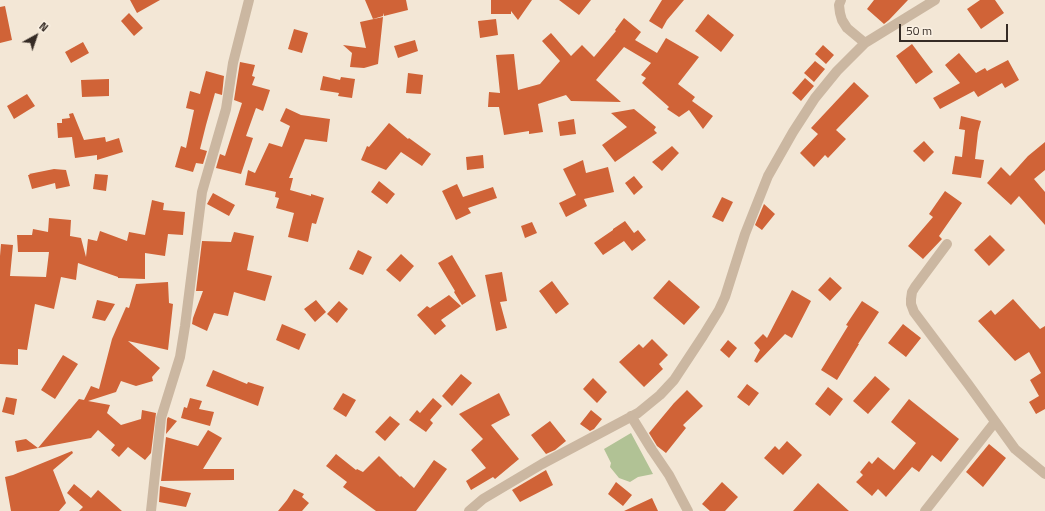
<!DOCTYPE html>
<html>
<head>
<meta charset="utf-8">
<style>
  body { margin:0 }
  #map { position:relative; width:1045px; height:511px; overflow:hidden; background:#f3e7d6; font-family:"Titillium Web",sans-serif }
  canvas { display:block }
  .north { position:absolute; left:16px; top:16px; width:40px; height:40px; -webkit-text-stroke:3px #faf0e2; paint-order:stroke; rotate:40deg; font-size:11px; font-weight:700; line-height:16px; text-align:center; color:#352b25 }
  .north::after { content:''; display:block; margin:auto; width:14px; height:18px; background:#352b25; clip-path:polygon(50% 0,100% 100%,50% 72%,0 100%) }
  .scale { position:absolute; left:899px; top:24px; width:109px; height:18px; box-sizing:border-box; border:2px solid #352b25; border-top:0; padding-left:5px; font-size:12px; line-height:14px; white-space:nowrap; color:#352b25; -webkit-text-stroke:3px #faf0e2; paint-order:stroke }
</style>
</head>
<body>
<div id="map">
<canvas width="1045" height="511"></canvas>
<div class="north">N</div>
<div class="scale">50 m</div>
</div>
<script>
const context = document.querySelector('canvas').getContext('2d');
context.lineJoin = 'round';
function fill(path, color) { context.fillStyle = color; context.fill(path, 'evenodd'); }
const poly = rows => new Path2D(rows.map(r => 'M' + r).join(''));
function stroke(path, color, width, dash) { context.strokeStyle = color; context.lineWidth = width; context.lineCap = dash ? 'butt' : 'round'; context.setLineDash(dash || []); context.stroke(path); }
const green = poly([
  [631,433,653,474,638,477,630,482,619,478,610,467,611,463,604,449]
]);
const building = poly([
  [130,0,160,0,137,13],
  [365,0,406,0,408,10,384,16,383,13,383,16,373,19],
  [491,0,532,0,518,20,511,11,511,14,491,14],
  [559,0,591,0,579,15],
  [662,0,684,0,667,20,662,29,649,21],
  [874,0,908,0,889,20,884,24,867,9],
  [980,0,995,0,1004,13,981,29,967,9],
  [5,6,12,40,0,43,0,7],
  [129,13,143,28,134,36,121,21],
  [708,14,734,35,721,52,695,31],
  [383,17,378,64,364,68,350,67,352,53,343,45,366,48,360,22],
  [624,18,641,32,635,40,657,53,666,38,699,57,678,84,695,97,692,101,713,116,703,129,689,110,679,117,667,109,669,107,642,83,646,78,641,75,651,63,624,47,596,80,621,102,571,101,566,95,538,104,543,132,529,134,529,131,504,135,499,107,488,107,489,92,500,93,496,55,514,54,518,90,540,84,560,61,542,41,551,33,571,56,582,45,594,57,616,31,615,30],
  [496,19,498,35,480,38,478,21],
  [294,29,308,33,302,53,288,49],
  [415,40,418,51,398,58,394,46],
  [83,42,89,53,71,63,65,52],
  [912,44,933,72,916,84,896,56],
  [823,45,834,55,826,64,815,54],
  [959,53,976,73,985,68,987,71,1008,60,1019,80,1005,88,1002,83,978,97,974,91,940,109,933,98,960,83,945,65],
  [815,61,825,69,814,82,804,73],
  [240,62,255,65,252,76,255,77,252,85,270,90,263,111,256,108,246,136,253,138,241,174,216,168,220,154,225,156,242,103,234,100],
  [206,71,224,76,222,95,215,93,206,125,200,149,207,151,203,164,196,163,193,172,175,167,181,146,186,148,194,110,186,108,190,91,200,94],
  [408,73,423,75,421,94,406,93],
  [323,76,340,80,341,77,355,79,352,98,338,96,339,93,320,90],
  [805,78,814,86,801,101,792,93],
  [109,79,109,96,82,97,81,80],
  [854,82,869,96,836,130,846,139,828,158,825,155,814,167,800,153,818,134,811,128],
  [27,94,35,106,14,119,7,106],
  [286,108,301,115,330,119,327,142,305,139,289,178,293,178,290,190,311,196,311,194,324,198,316,224,312,223,308,242,288,237,294,213,276,208,279,198,275,197,276,192,245,185,248,170,255,173,269,143,282,147,290,126,280,121],
  [634,109,656,127,654,130,657,133,615,162,602,145,627,127,611,113],
  [73,113,84,140,105,137,106,142,119,138,123,152,97,160,97,155,75,158,72,137,58,138,57,123,62,123,62,119,70,118,69,114],
  [961,116,981,121,978,132,975,159,984,160,981,178,952,174,955,156,962,157,965,130,959,129],
  [574,119,576,134,560,136,558,122],
  [389,123,408,139,409,138,431,154,422,166,401,152,386,170,361,160,367,146,369,147],
  [924,141,934,152,924,162,913,151],
  [1045,142,1045,170,1034,179,1045,192,1045,225,1019,196,1011,205,987,183,1001,167,1010,176,1028,156],
  [672,146,679,153,662,171,652,162],
  [483,155,484,168,467,170,466,157],
  [583,160,586,173,608,167,614,192,584,199,587,206,566,217,559,203,576,195,563,169],
  [54,169,66,170,70,186,56,189,55,183,32,189,28,175,30,175,29,174],
  [95,174,108,175,106,191,93,189],
  [634,176,643,187,634,195,625,183],
  [379,181,395,194,387,204,371,192],
  [457,184,463,197,493,187,497,198,468,208,471,213,456,220,442,191],
  [945,191,962,203,939,236,942,239,923,259,908,246,933,217,929,214],
  [213,193,235,205,229,216,207,204],
  [722,197,733,202,723,222,712,217],
  [152,200,164,203,163,210,185,212,183,235,168,234,165,256,145,253,145,279,118,278,118,277,78,263,76,280,61,277,54,309,35,304,27,350,18,349,18,365,0,364,0,256,1,244,13,245,10,276,46,277,49,252,18,252,17,235,32,235,33,229,48,232,49,218,71,220,70,236,81,238,86,257,88,239,97,241,100,231,127,241,129,232,145,235],
  [764,204,775,214,762,230,755,225],
  [625,221,634,233,638,230,646,240,632,251,624,241,603,255,594,243,613,230,613,229],
  [532,222,537,233,525,238,521,226],
  [234,232,254,236,247,270,272,276,265,301,234,292,228,316,214,313,207,331,192,324,193,318,203,291,196,291,202,241,231,242],
  [990,235,1005,250,989,266,974,250],
  [358,250,372,257,363,275,349,269],
  [401,254,414,266,400,282,386,270],
  [452,255,476,296,462,305,454,292,455,291,438,263],
  [502,272,507,301,500,302,507,328,496,331,485,275],
  [830,277,842,288,830,301,818,290],
  [669,280,700,307,684,325,653,298],
  [552,281,569,304,556,314,539,291],
  [168,282,169,303,173,304,168,350,128,341,160,368,152,377,153,381,136,386,121,381,116,392,88,401,110,405,107,413,121,425,141,419,142,410,156,413,151,453,145,460,128,447,119,457,111,450,115,445,98,430,91,438,17,452,15,441,26,439,38,448,79,399,84,400,91,386,99,389,112,339,126,307,129,308,136,284],
  [792,290,811,301,792,338,785,334,757,363,754,361,760,350,754,343,763,334,767,338],
  [449,295,461,306,441,320,446,326,435,335,417,315,427,306,430,308],
  [1013,299,1040,329,1045,326,1045,409,1036,414,1029,402,1039,396,1030,380,1041,373,1029,352,1015,361,978,321,991,310,995,315],
  [97,300,115,304,105,321,92,318],
  [316,300,326,312,315,322,304,309],
  [339,301,348,309,337,323,327,314],
  [862,301,879,312,858,344,859,344,837,380,821,370,848,326,846,325],
  [282,324,306,334,299,350,276,340],
  [903,324,921,338,906,357,888,343],
  [652,339,668,355,659,364,663,369,644,387,619,362,639,344,643,348],
  [728,340,737,348,729,358,720,350],
  [63,355,78,364,55,399,41,390],
  [213,370,247,384,248,382,264,387,258,406,206,386],
  [461,374,472,383,452,406,442,396],
  [875,376,890,389,868,414,853,401],
  [593,378,607,392,597,403,583,389],
  [747,384,759,393,749,406,737,397],
  [828,387,843,399,830,416,815,404],
  [687,390,703,406,683,425,686,428,666,453,657,446,649,433,674,403],
  [343,393,356,400,346,417,333,409],
  [499,393,510,415,491,425,519,459,495,479,493,477,471,490,466,481,486,468,471,450,483,439,459,414],
  [6,397,17,399,14,415,2,412],
  [190,398,202,401,199,409,214,412,210,426,181,418,184,407,187,408],
  [433,398,442,406,430,420,433,423,426,432,409,420,417,410,420,413],
  [909,399,959,439,941,462,932,455,919,472,912,467,886,497,878,489,872,496,856,482,863,475,860,472,869,461,872,464,878,457,894,470,916,443,891,422],
  [591,410,602,419,594,429,590,431,580,424],
  [390,416,400,424,385,441,375,432],
  [168,417,177,421,166,434,167,419],
  [550,421,566,441,555,450,546,454,531,435],
  [208,430,222,438,203,469,234,469,234,480,161,481,166,437,198,446],
  [787,441,802,455,783,475,764,458,775,446,779,450],
  [989,444,1006,458,983,487,966,472],
  [72,451,73,453,53,470,66,503,59,511,11,511,5,477,13,475],
  [336,454,356,470,357,469,363,472,379,456,400,477,401,476,414,488,434,460,447,469,416,511,376,511,343,487,347,482,326,466],
  [546,470,553,485,520,502,512,490],
  [616,482,632,495,623,506,608,494],
  [722,482,738,497,725,511,710,511,702,504],
  [818,483,849,511,793,511],
  [74,484,91,498,98,490,122,511,79,511,83,507,67,493],
  [160,486,191,493,186,507,159,502],
  [294,489,304,494,302,497,309,503,302,511,278,511,287,500],
  [652,498,658,511,624,511]
]);
const minor = poly([
  [841,0,839,5,840,13,842,20,847,28,865,43],
  [947,244,915,287,912,292,911,299,911,304,914,312,968,384,1015,449,1045,474],
  [631,416,652,450,669,475,688,511],
  [151,511,161,418,180,357,185,326,202,192,226,109,233,63,249,0],
  [469,511,483,499,542,464,638,413,660,395,674,380,703,336,719,310,725,297,745,234,768,176,793,132,815,98,837,71,865,43,935,0],
  [925,511,995,422]
]);
fill(green, '#b1c295');
fill(building, '#d06337');
stroke(minor, '#cbb7a1', 10);
</script>
</body>
</html>
